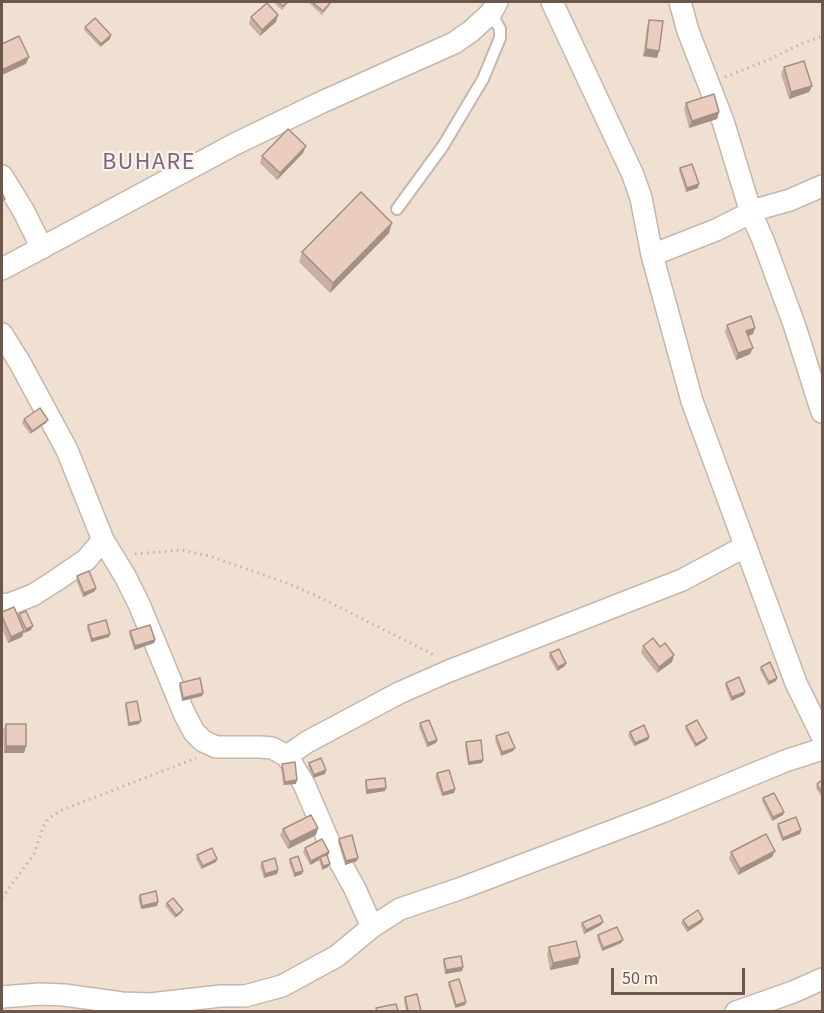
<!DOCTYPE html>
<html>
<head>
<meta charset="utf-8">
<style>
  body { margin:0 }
  #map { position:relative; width:824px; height:1013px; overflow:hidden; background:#f8efe3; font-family:"Source Sans 3",sans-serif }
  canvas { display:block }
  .frame { position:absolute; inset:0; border:3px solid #6d564c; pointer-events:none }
  .scale { position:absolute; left:611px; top:968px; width:134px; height:27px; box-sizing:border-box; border:3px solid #6d564c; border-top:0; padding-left:8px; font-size:18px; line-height:21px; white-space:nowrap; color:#6d564c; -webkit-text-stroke:4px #fcf3e8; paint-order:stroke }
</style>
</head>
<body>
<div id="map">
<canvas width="824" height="1013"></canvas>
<div class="frame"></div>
<div class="scale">50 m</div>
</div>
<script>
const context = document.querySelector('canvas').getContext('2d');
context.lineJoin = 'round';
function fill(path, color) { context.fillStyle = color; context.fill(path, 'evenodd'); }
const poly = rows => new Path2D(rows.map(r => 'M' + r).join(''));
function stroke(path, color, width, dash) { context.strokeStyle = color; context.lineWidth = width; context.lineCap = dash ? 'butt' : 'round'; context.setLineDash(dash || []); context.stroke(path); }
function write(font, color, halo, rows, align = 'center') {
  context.font = font + ' "Source Sans 3",sans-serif'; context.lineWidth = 4.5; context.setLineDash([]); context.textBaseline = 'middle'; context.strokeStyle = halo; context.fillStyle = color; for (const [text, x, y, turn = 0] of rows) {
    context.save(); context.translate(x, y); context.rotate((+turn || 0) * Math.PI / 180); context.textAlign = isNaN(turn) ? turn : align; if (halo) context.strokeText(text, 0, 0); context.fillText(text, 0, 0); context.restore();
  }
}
const residential = poly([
  [2,2,822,2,822,1011,2,1011]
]);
const path = poly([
  [725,77,768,60,803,43,822,36],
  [135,554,182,550,209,556,284,582,317,596,436,656],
  [2,898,34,854,43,827,49,818,62,810,196,758]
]);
const service = poly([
  [397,209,443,146,483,79,500,38,500,29,491,13]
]);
const minor = poly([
  [552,2,633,175,641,198,652,255,692,401,796,683,822,736],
  [680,2,688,31,723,121,751,213,763,240,794,324,822,412],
  [2,176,23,210,42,248],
  [652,255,716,230,758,209,790,200,822,186],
  [2,269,235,144,322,102,454,43,470,32,491,13,497,2],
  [2,334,20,363,67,450,103,540,125,576,139,604,184,713,194,732,203,741,216,747,260,747,272,748,287,756,304,784,328,840,355,889,372,927],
  [2,605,10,604,33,595,55,581,86,560,103,540],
  [287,756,307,742,399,693,449,671,682,580,746,546],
  [2,997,40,994,64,995,122,1003,150,1004,221,996,245,996,282,986,337,956,372,927,400,909,462,888,662,812,785,761,822,749],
  [736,1012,793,992,822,979]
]);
const wall = poly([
  [273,2,289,2,282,10],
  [308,2,331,2,330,5,322,15],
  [251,17,276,22,260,36,249,24],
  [649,20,659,51,657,58,643,56,647,27],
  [85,27,110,39,100,47,84,30],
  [784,67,812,86,809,92,789,99,781,74],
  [686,103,719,112,717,119,689,128,684,109],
  [306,146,303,153,277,180,260,163,262,156],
  [680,168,698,188,686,192,679,171],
  [389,233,330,293,299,262,302,252],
  [727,325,753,334,748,336,753,348,750,354,736,360,725,332],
  [24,419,46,423,30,434,22,423],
  [77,576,95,591,83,597,76,580],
  [2,612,18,616,19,614,31,630,24,633,24,631,22,637,8,643,2,628],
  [88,625,110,634,109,637,91,642,87,628],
  [130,631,155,640,154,643,134,650,129,634],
  [643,646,660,647,674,655,672,662,657,673,641,653],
  [550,653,565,666,557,671,549,657],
  [761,667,776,681,768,685,760,670],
  [180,683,203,693,202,696,182,701,179,686],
  [726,683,744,695,731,701,725,686],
  [126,703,141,721,139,724,128,726,125,706],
  [420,723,437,740,436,743,427,747,419,727],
  [6,724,26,746,24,753,4,753,3,730],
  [686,726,707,738,705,741,695,747,685,729],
  [630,732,649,737,648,740,634,746,628,735],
  [496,736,513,751,501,756,495,740],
  [466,742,482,763,468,765,465,746],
  [309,763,326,770,325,774,313,778,308,766],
  [282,764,296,784,283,785,281,767],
  [437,773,455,789,454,793,442,796,435,777],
  [366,780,385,791,366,794,365,784],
  [822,780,822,795,821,796,816,788,817,784],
  [763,798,783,815,772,821,762,801],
  [778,824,801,830,800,834,782,841,777,828],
  [318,828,316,835,288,849,280,835,283,829],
  [339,839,357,861,345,865,338,842],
  [305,848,329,852,327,856,328,867,322,870,319,860,310,865,303,852],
  [775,851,772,857,738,875,729,859,731,852],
  [197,855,216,862,201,869,196,859],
  [290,859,303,871,302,874,294,877,289,862],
  [262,862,278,870,277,874,264,878,260,866],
  [140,895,158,902,157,906,141,909,138,898],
  [167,903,181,913,175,918,165,906],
  [703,919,702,922,687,932,681,923,683,920],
  [582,923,601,925,584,934,581,926],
  [598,935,621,943,602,951,597,938],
  [549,947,580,957,578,964,550,970,547,954],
  [444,959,463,967,462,971,445,974,443,963],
  [449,982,466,1002,465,1005,455,1008,448,985],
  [405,997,421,1011,406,1011,404,1001]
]);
const shadedWall = poly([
  [278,15,276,22,260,36,262,30],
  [111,35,110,39,100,47,101,44],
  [646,49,659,51,657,58,643,56],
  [29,57,26,64,2,75,2,70],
  [812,86,809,92,789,99,791,92],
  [719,112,717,119,689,128,692,121],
  [306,146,303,153,277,180,280,173],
  [699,184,698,188,686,192,687,188],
  [392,223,389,233,330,293,333,283],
  [755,328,753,334,744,338,746,331],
  [753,348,750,354,736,360,738,353],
  [48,420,46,423,30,434,32,431],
  [96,588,95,591,83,597,84,593],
  [33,626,31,630,24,633,26,629],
  [24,631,22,637,8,643,11,637],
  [110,634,109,637,91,642,92,639],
  [155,640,154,643,134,650,135,646],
  [674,655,672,662,657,673,659,667],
  [566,663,565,666,557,671,558,667],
  [777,678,776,681,768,685,769,682],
  [745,692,744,695,731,701,732,697],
  [203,693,202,696,182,701,183,698],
  [141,721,139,724,128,726,129,723],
  [649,737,648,740,634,746,635,743],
  [707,738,705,741,695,747,696,744],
  [437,740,436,743,427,747,428,743],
  [6,746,26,746,24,753,4,753],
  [515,748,513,751,501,756,502,752],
  [483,760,482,763,468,765,469,762],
  [326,770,325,774,313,778,314,775],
  [297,780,296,784,283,785,285,782],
  [386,788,385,791,366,794,367,790],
  [455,789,454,793,442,796,443,793],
  [784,812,783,815,772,821,773,817],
  [318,828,316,835,288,849,290,842],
  [801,830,800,834,782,841,783,838],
  [775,851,772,857,738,875,740,869],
  [329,852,328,856,321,859,320,857,319,860,310,865,311,861],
  [358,858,357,861,345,865,346,861],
  [217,859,216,862,201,869,203,866],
  [330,864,328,867,322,870,323,866],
  [278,870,277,874,264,878,265,874],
  [303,871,302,874,294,877,295,873],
  [158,902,157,906,141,909,142,906],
  [183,910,181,913,175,918,176,915],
  [703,919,702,922,687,932,688,928],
  [603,922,601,925,584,934,586,930],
  [623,940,621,943,602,951,603,948],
  [580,957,578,964,550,970,553,963],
  [463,967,462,971,445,974,446,970],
  [466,1002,465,1005,455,1008,456,1005]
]);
const building = poly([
  [278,2,287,2,283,6,278,2],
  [312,2,331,2,323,11,312,2],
  [267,3,278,15,262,30,251,17,267,3],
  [95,18,111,35,101,44,85,27,95,18],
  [649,20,663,21,659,51,646,49,649,20],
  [19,36,29,57,2,70,2,44,19,36],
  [804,61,812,86,791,92,784,67,804,61],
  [714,94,719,112,692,121,686,103,714,94],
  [288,129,306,146,280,173,262,156,288,129],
  [692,164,699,184,687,188,680,168,692,164],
  [361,192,392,223,333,283,302,252,361,192],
  [2,193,5,199,2,201,2,193],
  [751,316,755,328,746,331,753,348,738,353,727,325,751,316],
  [40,408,48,420,32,431,24,419,40,408],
  [89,571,96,588,84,593,77,576,89,571],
  [14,607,24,631,11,637,2,616,2,612,14,607],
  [26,611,33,626,26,629,19,614,26,611],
  [106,620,110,634,92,639,88,625,106,620],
  [150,625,155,640,135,646,130,631,150,625],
  [653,638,660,647,665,643,674,655,659,667,643,646,653,638],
  [559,649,566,663,558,667,550,653,559,649],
  [770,662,777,678,769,682,761,667,770,662],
  [739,677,745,692,732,697,726,683,739,677],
  [200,678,203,693,183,698,180,683,200,678],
  [137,701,141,721,129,723,126,703,137,701],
  [429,720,437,740,428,743,420,723,429,720],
  [697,720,707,738,696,744,686,726,697,720],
  [6,724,26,724,26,746,6,746,6,724],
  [644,725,649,737,635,743,630,732,644,725],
  [508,732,515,748,502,752,496,736,508,732],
  [481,740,483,760,469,762,466,742,481,740],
  [321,758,326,770,314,775,309,763,321,758],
  [295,762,297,780,285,782,282,764,295,762],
  [449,770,455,789,443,793,437,773,449,770],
  [385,778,386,788,367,790,366,780,385,778],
  [822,780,822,793,817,784,822,780],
  [774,793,784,812,773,817,763,798,774,793],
  [311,815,318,828,290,842,283,829,311,815],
  [796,817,801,830,783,838,778,824,796,817],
  [766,834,775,851,740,869,731,852,766,834],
  [352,835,358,858,346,861,339,839,352,835],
  [322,839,329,852,311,861,305,848,322,839],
  [212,848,217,859,203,866,197,855,212,848],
  [327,855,330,864,323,866,320,857,327,855],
  [298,856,303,871,295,873,290,859,298,856],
  [275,858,278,870,265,874,262,862,275,858],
  [156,891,158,902,142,906,140,895,156,891],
  [173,898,183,910,176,915,167,903,173,898],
  [698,910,703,919,688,928,683,920,698,910],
  [600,915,603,922,586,930,582,923,600,915],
  [617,927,623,940,603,948,598,935,617,927],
  [576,941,580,957,553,963,549,947,576,941],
  [461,956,463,967,446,970,444,959,461,956],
  [459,979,466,1002,456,1005,449,982,459,979],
  [417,994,421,1011,408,1011,405,997,417,994],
  [396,1004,398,1011,377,1011,376,1008,396,1004]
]);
const quarterNames = [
  ["BUHARE",149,164]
];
fill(residential, '#efe0d2');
stroke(service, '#c7b6ab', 14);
stroke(minor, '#c7b6ab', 24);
stroke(path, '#ceb0a2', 3, [1.5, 4.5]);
stroke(service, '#fff', 10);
stroke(minor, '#fff', 21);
fill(wall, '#c9b0a3');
fill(shadedWall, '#a49085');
fill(building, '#eacdbe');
stroke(building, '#a49085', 1.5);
context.letterSpacing = '1.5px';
write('24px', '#7a6589', '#fcf3e8', quarterNames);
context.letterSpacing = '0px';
</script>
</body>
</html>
